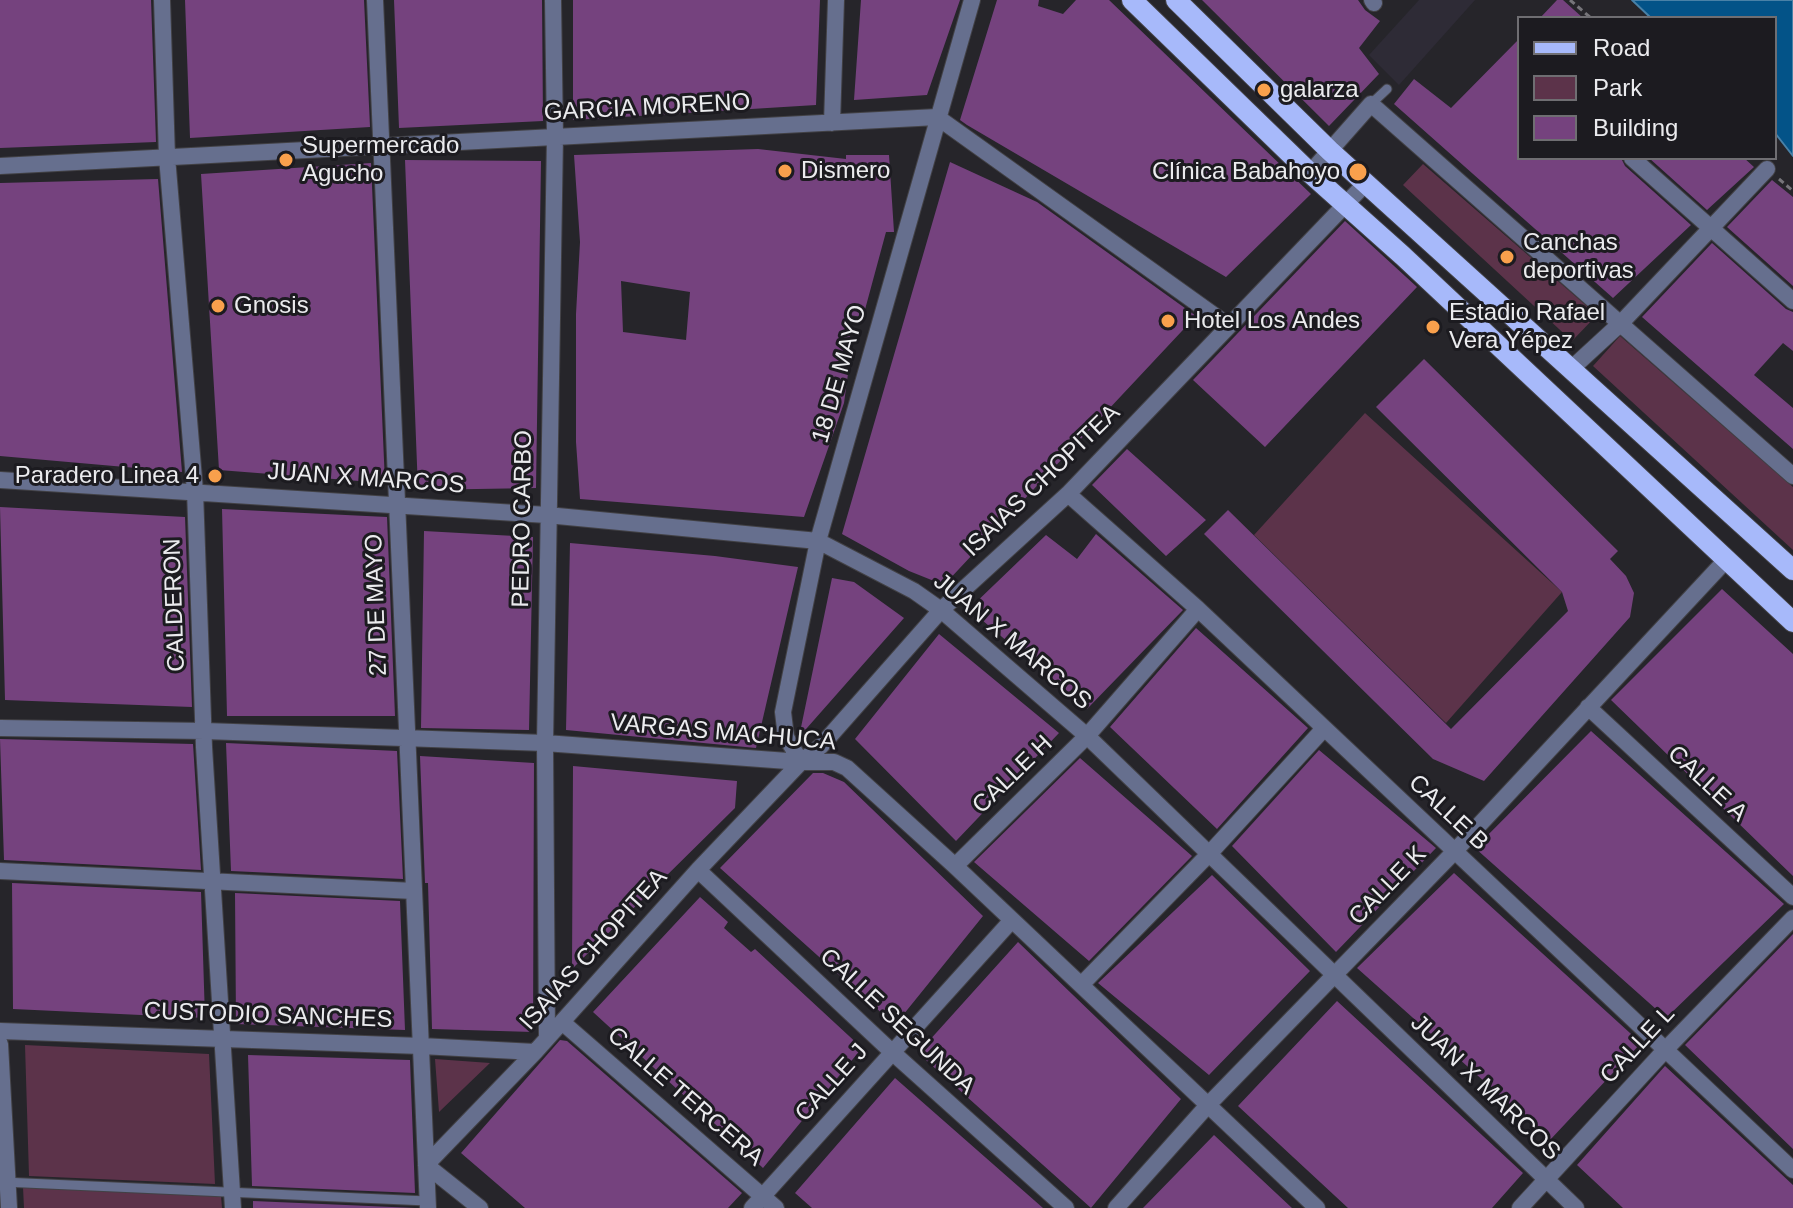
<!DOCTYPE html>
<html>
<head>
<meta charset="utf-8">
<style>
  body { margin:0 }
  #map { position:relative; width:1793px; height:1208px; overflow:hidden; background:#26252a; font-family:Helvetica,sans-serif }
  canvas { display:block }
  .legend { position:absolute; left:1517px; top:16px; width:260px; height:144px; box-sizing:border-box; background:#1c1b20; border:2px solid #6f6e72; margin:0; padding:10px 14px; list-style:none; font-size:24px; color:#ebebee }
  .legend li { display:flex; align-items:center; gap:16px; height:40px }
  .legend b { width:40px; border:2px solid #6f6e72 }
</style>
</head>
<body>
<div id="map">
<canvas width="1793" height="1208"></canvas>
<ul class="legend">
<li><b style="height:10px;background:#a7b9fa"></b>Road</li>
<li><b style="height:22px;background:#5c334a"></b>Park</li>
<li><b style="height:22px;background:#75427e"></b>Building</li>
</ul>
</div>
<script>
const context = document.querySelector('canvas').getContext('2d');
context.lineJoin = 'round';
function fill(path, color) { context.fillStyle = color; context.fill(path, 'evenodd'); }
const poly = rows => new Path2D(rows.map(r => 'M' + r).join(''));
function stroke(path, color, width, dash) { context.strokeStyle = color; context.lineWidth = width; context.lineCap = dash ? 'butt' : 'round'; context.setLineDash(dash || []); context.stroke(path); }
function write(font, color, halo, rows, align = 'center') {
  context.font = font + ' Helvetica,sans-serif'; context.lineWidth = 6; context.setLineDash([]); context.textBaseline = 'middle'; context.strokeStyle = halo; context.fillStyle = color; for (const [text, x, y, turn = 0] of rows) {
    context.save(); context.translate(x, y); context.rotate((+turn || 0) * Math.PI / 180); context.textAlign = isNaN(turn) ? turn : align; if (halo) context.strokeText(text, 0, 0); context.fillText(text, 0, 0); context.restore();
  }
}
const built = poly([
  [1419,0,1475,0,1399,85,1369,55]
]);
const green = poly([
  [1423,164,1597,315,1572,341,1403,185],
  [1620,336,1793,487,1793,550,1593,366],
  [1365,413,1562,592,1446,723,1254,535],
  [25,1045,209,1054,215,1184,29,1176],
  [435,1059,490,1063,439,1112],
  [23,1187,221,1196,222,1208,24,1208]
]);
const water = poly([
  [1632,0,1793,0,1793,156,1775,133,1775,18,1651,18,1632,0]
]);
const building = poly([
  [0,0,151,0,156,142,0,148],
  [185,0,364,0,370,127,190,138],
  [394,0,542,0,543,121,399,128],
  [573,0,820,0,816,105,573,120],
  [861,0,960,0,927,95,854,100],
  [997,0,1039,0,1038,6,1063,14,1076,0,1109,0,1311,194,1226,277,967,125,960,120],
  [1202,0,1358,0,1365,10,1380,21,1359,48,1379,74,1329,126],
  [1557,0,1563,0,1583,18,1540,18],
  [1519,39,1519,158,1621,158,1625,166,1691,225,1613,298,1394,104,1414,79,1451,108],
  [758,149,846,159,846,155,889,155,894,232,886,232,863,317,848,315,851,352,844,403,804,517,580,499,576,442,576,314,580,242,574,155],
  [621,281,690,292,686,340,623,332],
  [1649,158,1744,158,1754,167,1707,210],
  [405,160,541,161,536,488,418,490],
  [950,162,1037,202,1196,316,944,585,909,571,842,534],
  [371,163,385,483,219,470,201,174],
  [158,179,182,472,0,456,0,183],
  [1772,180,1793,197,1793,286,1727,227],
  [1345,221,1417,287,1265,447,1193,380],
  [1712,243,1786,309,1793,312,1793,351,1783,343,1754,375,1793,408,1793,449,1642,317],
  [1424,359,1618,551,1610,559,1626,576,1634,593,1630,617,1484,781,1433,759,1204,534,1228,510,1451,729,1568,611,1562,592,1376,407],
  [1127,449,1206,520,1166,556,1092,485],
  [0,507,185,517,192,707,5,700],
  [222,509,387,517,395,716,227,716],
  [424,531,533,537,529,730,421,728],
  [1096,534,1183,610,1087,709,969,609,1046,535,1077,559],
  [570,543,715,556,798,567,756,748,566,730],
  [832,578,854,582,904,618,799,737],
  [1722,589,1793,654,1793,876,1611,700],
  [1196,628,1308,728,1217,829,1110,727],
  [939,634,1059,733,956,841,855,739],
  [1591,731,1784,904,1666,1018,1475,848],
  [0,739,193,744,201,870,4,860],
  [226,743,397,751,403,879,231,871],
  [1319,750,1436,848,1336,952,1232,846],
  [420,756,534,763,533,1032,432,1029,428,883,425,883],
  [1080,758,1192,856,1089,961,974,862],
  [573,766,737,781,735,808,572,969],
  [813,773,823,773,844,782,983,916,895,1025,720,868],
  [1454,873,1641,1043,1550,1140,1357,968],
  [1212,875,1310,971,1209,1075,1098,983],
  [12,883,201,892,205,1018,13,1009],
  [235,893,400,901,405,1030,236,1024],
  [700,897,728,922,724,928,751,952,755,949,862,1048,763,1168,593,1012],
  [1793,934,1793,1149,1685,1045],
  [1018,942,1181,1099,1091,1208,918,1053],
  [1337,1001,1523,1173,1492,1208,1348,1208,1238,1106],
  [560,1040,567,1041,742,1193,728,1208,525,1208,461,1153],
  [248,1055,410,1060,415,1193,252,1186],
  [1665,1066,1793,1185,1793,1208,1623,1208,1577,1165],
  [895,1078,1043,1208,812,1208,795,1193],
  [1214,1135,1292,1208,1143,1208],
  [253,1201,415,1208,253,1208]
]);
const path = poly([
  [1570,0,1591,18],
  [1779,179,1793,191]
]);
const service = poly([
  [1371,104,1387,89],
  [3,1182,427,1201]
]);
const minor = poly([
  [162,0,167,157,195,491,204,747,233,1208],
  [375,0,428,1208],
  [1372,0,1374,3],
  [832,123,836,0],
  [1632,158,1793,301],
  [0,166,937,117,1229,326],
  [1310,173,1371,104,1793,476],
  [1571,369,1621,323,1767,169],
  [0,480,547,515,818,541,914,591,941,610,1087,736,1576,1208],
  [1068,494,1198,609,1793,1170],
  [1588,707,1793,897],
  [0,728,205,731,545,743,801,762,834,762,847,768,955,866,1317,1208],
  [801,762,786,737,783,712,818,541,972,0],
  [955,866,1087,736,1198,609],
  [698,870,892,1052,1066,1208],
  [0,871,414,891],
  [1081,985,1210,853,1319,734,1322,728],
  [562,1022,776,1208],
  [0,1031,421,1046,535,1052],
  [547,1038,545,743,555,136,553,0],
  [0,1044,9,1208],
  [480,1208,426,1165,535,1052,698,870,801,762,821,746,941,610,1068,494,1366,183],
  [752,1208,1012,920],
  [1116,1208,1208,1105,1454,852,1726,560],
  [1520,1208,1666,1049,1793,918]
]);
const primary = poly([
  [1132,0,1310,173,1403,256,1793,622],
  [1176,0,1330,151,1793,570]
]);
const markers = [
  [1264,90,8,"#f9a04c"],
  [286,160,8,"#f9a04c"],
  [785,171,8,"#f9a04c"],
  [1358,172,10,"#f9a04c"],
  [1507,257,8,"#f9a04c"],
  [218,306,8,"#f9a04c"],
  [1168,321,8,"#f9a04c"],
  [1433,327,8,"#f9a04c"],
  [215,476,8,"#f9a04c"]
];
const poiNames = [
  ["galarza",1280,90],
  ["Supermercado",302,146],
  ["Agucho",302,174],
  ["Dismero",801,171],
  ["Clínica Babahoyo",1340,172,"right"],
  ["Canchas",1523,243],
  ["deportivas",1523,271],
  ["Gnosis",234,306],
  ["Estadio Rafael",1449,313],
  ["Vera Yépez",1449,341],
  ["Hotel Los Andes",1184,321],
  ["Paradero Linea 4",199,476,"right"]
];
const streetNames = [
  ["GARCIA MORENO",647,108,-3],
  ["18 DE MAYO",840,374,-74],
  ["JUAN X MARCOS",366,479,4],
  ["ISAIAS CHOPITEA",1042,481,-44],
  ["PEDRO CARBO",523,519,-89],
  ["CALDERON",175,605,-92],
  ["27 DE MAYO",377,605,-92],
  ["JUAN X MARCOS",1012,642,40],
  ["VARGAS MACHUCA",723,733,5],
  ["CALLE H",1013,775,-44],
  ["CALLE A",1707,784,43],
  ["CALLE B",1448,813,43],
  ["CALLE K",1388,886,-46],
  ["ISAIAS CHOPITEA",594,950,-48],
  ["CUSTODIO SANCHES",268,1016,2],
  ["CALLE SEGUNDA",897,1022,43],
  ["CALLE L",1638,1045,-47],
  ["CALLE J",832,1083,-48],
  ["JUAN X MARCOS",1485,1088,44],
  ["CALLE TERCERA",685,1097,41]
];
fill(built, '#2e2b36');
fill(green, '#5c334a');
fill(water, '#035388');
stroke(water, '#4981a7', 2);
fill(building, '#75427e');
stroke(service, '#424145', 11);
stroke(minor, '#424145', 18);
stroke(primary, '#424145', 22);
stroke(path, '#76757a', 3, [6, 4]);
stroke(service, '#666f8e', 9);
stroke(minor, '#666f8e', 16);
stroke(primary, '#a7b9fa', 20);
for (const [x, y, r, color] of markers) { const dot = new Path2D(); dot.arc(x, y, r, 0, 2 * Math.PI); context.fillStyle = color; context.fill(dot); stroke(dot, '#1c1b20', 3); }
write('24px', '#ebebee', '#1c1b20', poiNames, 'left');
write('24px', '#ebebee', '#1c1b20', streetNames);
</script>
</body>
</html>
